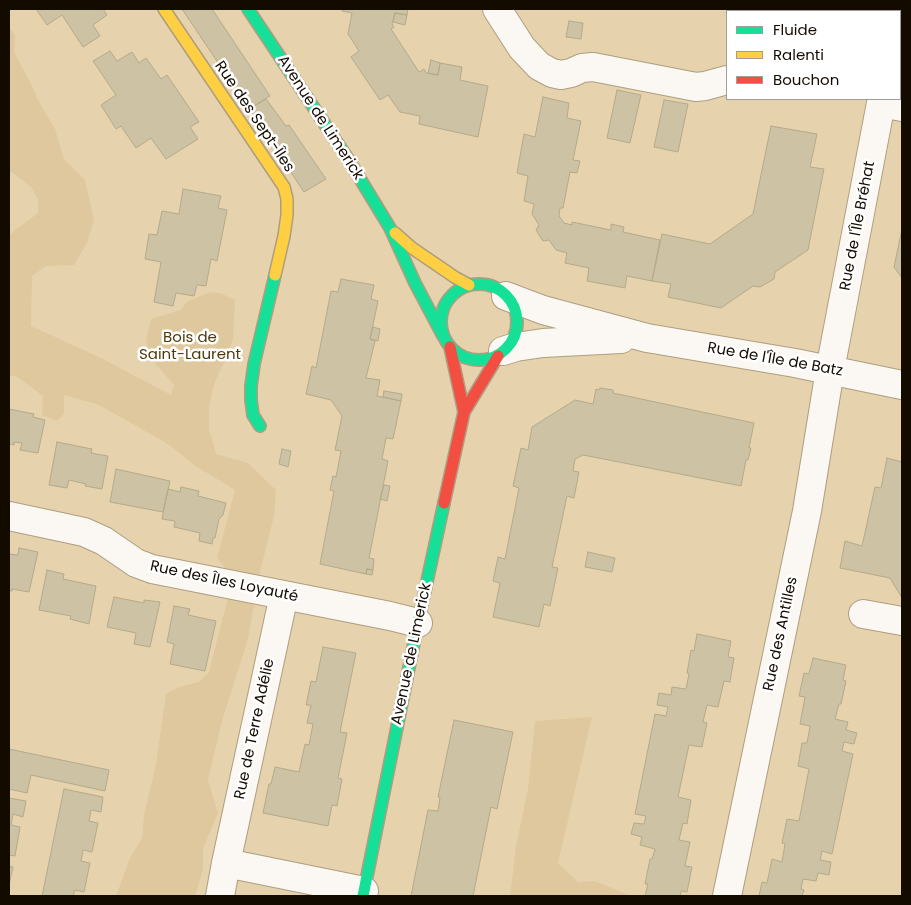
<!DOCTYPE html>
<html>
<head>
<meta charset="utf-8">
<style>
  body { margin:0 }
  #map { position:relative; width:911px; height:905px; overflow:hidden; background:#e6d3ad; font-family:Poppins,sans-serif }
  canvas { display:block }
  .frame { position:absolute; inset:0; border:10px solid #130a00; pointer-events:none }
  .legend { position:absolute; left:726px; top:10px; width:175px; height:90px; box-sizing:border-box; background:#fff; border:1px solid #a19d99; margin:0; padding:6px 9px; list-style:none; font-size:15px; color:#130a00 }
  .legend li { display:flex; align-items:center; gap:10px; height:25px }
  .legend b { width:25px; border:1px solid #a19d99 }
</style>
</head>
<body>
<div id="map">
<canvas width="911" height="905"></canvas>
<div class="frame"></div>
<ul class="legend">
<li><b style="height:6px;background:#16e098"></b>Fluide</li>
<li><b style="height:6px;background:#ffcf43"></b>Ralenti</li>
<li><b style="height:6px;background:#f24e42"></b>Bouchon</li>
</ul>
</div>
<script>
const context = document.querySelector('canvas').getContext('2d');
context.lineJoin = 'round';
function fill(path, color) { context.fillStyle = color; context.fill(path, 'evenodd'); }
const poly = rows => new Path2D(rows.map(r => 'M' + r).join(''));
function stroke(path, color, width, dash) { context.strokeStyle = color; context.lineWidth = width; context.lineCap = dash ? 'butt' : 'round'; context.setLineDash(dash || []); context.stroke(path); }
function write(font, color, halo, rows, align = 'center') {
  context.font = font + ' Poppins,sans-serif'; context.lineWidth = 5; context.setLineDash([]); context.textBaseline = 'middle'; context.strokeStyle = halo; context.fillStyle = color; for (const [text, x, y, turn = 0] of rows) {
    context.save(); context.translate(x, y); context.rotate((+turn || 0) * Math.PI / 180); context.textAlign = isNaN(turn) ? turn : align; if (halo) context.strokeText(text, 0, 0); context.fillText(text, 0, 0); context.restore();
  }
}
const green = poly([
  [9,27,15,35,14,52,31,84,38,100,55,129,64,159,85,180,94,220,87,243,74,265,46,266,32,276,31,326,99,357,171,395,174,385,149,356,146,339,151,319,181,310,186,302,210,292,223,294,235,300,233,339,227,356,214,384,209,407,209,429,216,454,248,463,276,490,274,516,259,576,248,639,222,721,208,780,218,813,203,849,203,870,195,896,116,896,130,858,142,838,144,816,156,764,166,694,179,687,199,682,209,672,233,578,217,558,235,490,194,465,168,444,99,405,64,395,64,414,57,421,42,415,43,396,16,376,9,376,9,235,38,213,38,199,31,187,9,170],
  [592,717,558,863,578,882,595,881,631,896,510,896,516,846,528,789,535,721]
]);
const building = poly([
  [36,9,103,9,107,15,93,25,100,36,83,47,62,15,47,25,36,9],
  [182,9,212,9,270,96,249,109,182,9],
  [343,9,408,9,407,15,395,13,392,24,394,27,391,29,419,72,424,69,426,73,438,75,440,63,462,67,460,80,488,86,478,137,419,124,420,116,400,112,388,95,380,100,351,57,359,51,348,34,352,13,342,11,343,9],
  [395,13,407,15,405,25,393,22,395,13],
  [569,21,583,23,581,39,566,37,569,21],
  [110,51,117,61,132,52,139,63,146,58,161,79,167,75,199,122,190,127,198,139,166,159,151,138,136,148,121,126,116,129,101,105,116,95,93,61,110,51],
  [431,60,440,63,438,75,428,73,431,60],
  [617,90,641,95,630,143,607,138,617,90],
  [543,97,569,103,567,118,581,121,573,160,580,161,577,173,570,172,563,208,560,208,559,216,564,223,572,225,572,222,611,230,611,224,624,227,623,232,660,240,652,281,627,276,625,288,587,281,589,268,565,263,567,253,556,250,549,240,543,241,536,230,539,225,532,214,534,204,524,201,528,176,517,173,524,134,535,137,543,97],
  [266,99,286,126,289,125,326,179,304,192,249,109,266,99],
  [664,100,688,104,678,152,654,147,664,100],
  [771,126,817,134,810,167,824,169,808,250,775,272,774,279,760,287,753,286,721,308,668,297,671,284,652,281,662,234,710,244,753,214,771,126],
  [183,189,221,196,218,208,227,210,217,261,211,259,206,286,197,285,194,296,176,293,173,306,154,302,161,262,145,259,149,234,157,235,162,211,179,214,183,189],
  [902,229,902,278,894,267,902,229],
  [341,279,374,285,371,299,378,301,370,339,375,341,366,378,380,380,377,396,401,401,393,439,386,438,382,459,388,461,369,558,374,559,373,570,367,569,366,574,320,564,334,491,330,490,333,476,336,477,341,451,335,450,342,416,331,400,306,394,312,366,316,368,331,291,338,292,341,279],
  [373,327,380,329,378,341,370,339,373,327],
  [600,388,613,390,613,393,754,423,749,448,751,448,748,460,746,460,741,486,583,455,575,459,573,471,579,472,574,498,567,496,552,567,558,568,550,606,544,604,539,627,493,617,500,583,493,581,498,557,505,559,519,488,513,486,521,448,528,450,532,427,575,400,593,404,596,389,599,390,600,388],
  [384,391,402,394,401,401,383,397,384,391],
  [9,409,34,414,33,417,45,420,38,453,20,450,22,443,14,442,14,445,9,444,9,409],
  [57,442,92,449,91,453,108,456,102,489,85,486,86,484,69,480,67,488,49,485,57,442],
  [282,449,291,451,288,467,279,464,282,449],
  [887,458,902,462,902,598,890,578,840,568,845,541,862,546,875,487,881,488,887,458],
  [116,469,170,481,163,512,110,502,116,469],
  [384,485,390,486,387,501,380,499,384,485],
  [181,487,199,491,198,496,226,503,223,515,219,519,215,538,213,538,212,544,199,541,200,533,174,527,175,521,162,519,168,489,180,492,181,487],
  [19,548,38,552,29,592,12,589,12,591,9,590,9,554,18,555,19,548],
  [588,552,615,558,612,572,585,567,588,552],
  [367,569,373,570,372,575,366,574,367,569],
  [47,570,64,574,63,579,96,586,89,624,70,619,71,616,39,610,47,570],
  [114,597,144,603,144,600,160,602,150,647,134,644,136,633,107,627,114,597],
  [174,606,190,609,188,615,216,621,205,671,170,664,174,644,167,642,174,606],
  [697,634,731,641,728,657,734,658,730,682,724,681,718,707,707,705,703,722,707,723,702,747,689,745,678,797,691,800,687,824,683,823,679,840,690,842,685,866,692,867,687,892,681,891,680,896,645,896,648,884,645,884,650,859,652,859,655,849,640,845,642,837,631,834,634,823,644,824,646,816,635,814,655,714,666,716,668,707,657,705,659,693,671,695,672,687,686,689,689,674,687,673,691,650,694,651,697,634],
  [323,647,356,653,340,732,347,733,338,778,342,779,337,806,332,805,328,826,263,813,269,784,271,784,275,767,299,772,305,744,309,745,313,724,307,723,311,705,306,705,311,681,316,682,323,647],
  [813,658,846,665,843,680,846,681,841,704,839,704,835,719,848,722,846,730,857,733,854,744,844,742,842,751,853,754,832,854,822,851,820,860,831,862,829,875,818,873,816,881,803,879,801,889,804,890,802,896,759,896,762,882,767,883,772,859,782,862,785,844,782,843,787,819,799,821,809,769,798,766,802,743,807,743,810,726,800,724,805,697,799,696,804,673,809,674,813,658],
  [454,720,513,732,497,809,491,807,473,896,411,896,428,810,438,811,440,797,438,797,454,720],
  [9,749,109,770,105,791,31,775,27,793,9,789,9,749],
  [64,789,103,797,101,812,91,810,89,821,98,823,92,852,83,850,81,861,90,863,84,892,75,890,73,896,42,896,64,789],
  [9,798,26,801,23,817,13,814,11,825,20,827,15,856,9,855,9,798],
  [9,866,13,867,9,885,9,866]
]);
const lane = poly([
  [900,13,901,9],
  [900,43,902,44]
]);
const street = poly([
  [497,9,522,48,539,66,552,73,561,75,571,73,582,68,593,67,696,87,705,86,727,80],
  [506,296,543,310,647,338,795,363,902,385],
  [503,351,516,347,543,343,621,339],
  [9,516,84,532,104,541,136,563,152,569,390,616,418,623],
  [863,614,902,621],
  [226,863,284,595],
  [220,896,226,863,364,891],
  [727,896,807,511,830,370,881,103,902,107]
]);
const fast = poly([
  [248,9,348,159,390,228,415,283,443,336],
  '441 322a38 38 0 1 1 76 0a38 38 0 1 1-76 0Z',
  [260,426,253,415,251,400,251,386,254,364,275,275],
  [363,896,418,623,444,503]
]);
const slow = poly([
  [164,9,284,187,287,199,287,215,284,236,275,275],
  [395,233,412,248,456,278,469,285]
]);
const jam = poly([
  [450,347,464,412],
  [444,503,464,412,498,356]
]);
const streetNames = [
  ["Rue des Sept-Îles",254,117,56],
  ["Avenue de Limerick",320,118,57],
  ["Rue de l'Île Bréhat",858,226,-79],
  ["Rue de l'Île de Batz",775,360,10],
  ["Rue des Îles Loyauté",224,582,12],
  ["Rue des Antilles",781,634,-78],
  ["Avenue de Limerick",412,654,-78],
  ["Rue de Terre Adélie",255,729,-78]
];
const parkNames = [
  ["Bois de",190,338],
  ["Saint-Laurent",190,355]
];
fill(green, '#dfc89d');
fill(building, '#cdc2a3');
stroke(building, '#b3aa8a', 1);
stroke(lane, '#ad9e7f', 16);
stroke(street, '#ad9e7f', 30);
stroke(fast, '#ad9e7f', 14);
stroke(slow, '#ad9e7f', 14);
stroke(jam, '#ad9e7f', 14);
stroke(lane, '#fbf8f3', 14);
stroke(street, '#fbf8f3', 28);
stroke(fast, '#16e098', 11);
stroke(slow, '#ffcf43', 11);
stroke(jam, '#f24e42', 11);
write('15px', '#130a00', '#fff', streetNames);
write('15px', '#4f3a0b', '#fff', parkNames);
</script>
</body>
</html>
